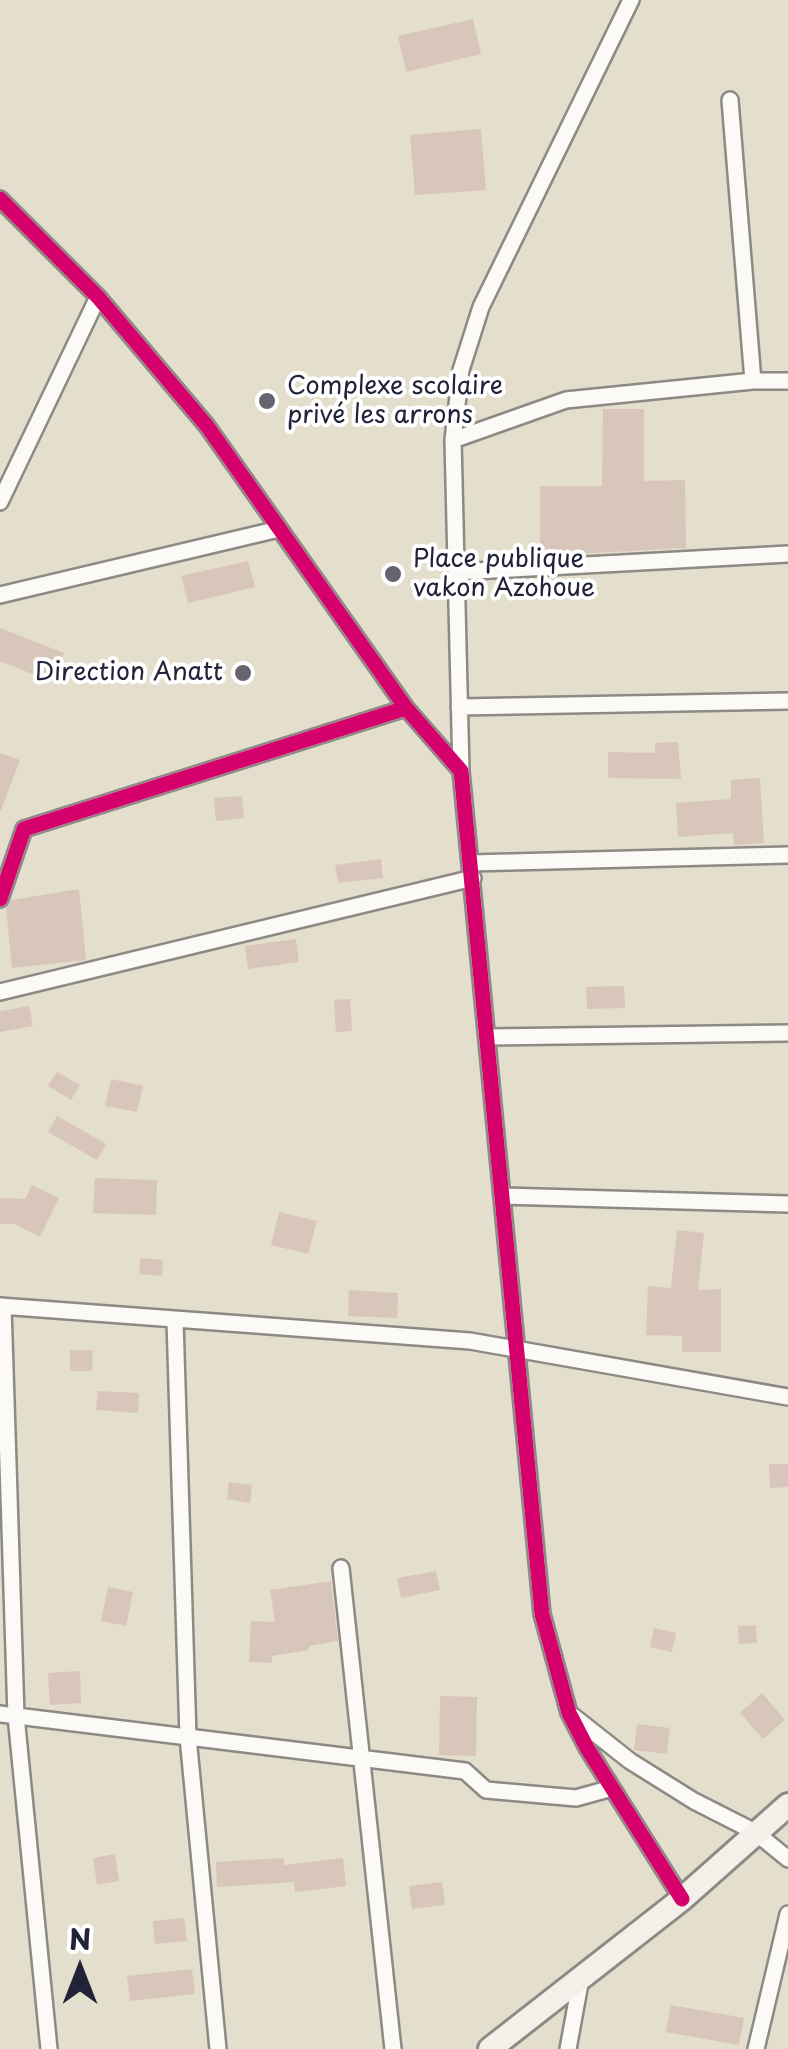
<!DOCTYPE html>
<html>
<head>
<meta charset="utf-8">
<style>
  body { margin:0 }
  #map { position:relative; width:788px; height:2049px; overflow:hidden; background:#e4decc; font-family:"Playpen Sans",sans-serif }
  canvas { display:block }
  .north { position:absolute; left:30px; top:1919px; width:100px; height:100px; -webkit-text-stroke:8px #fff; paint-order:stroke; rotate:0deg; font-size:28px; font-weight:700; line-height:40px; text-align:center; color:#22223b }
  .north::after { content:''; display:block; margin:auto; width:35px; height:45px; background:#22223b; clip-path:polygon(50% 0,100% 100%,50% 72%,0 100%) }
</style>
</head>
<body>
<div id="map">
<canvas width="788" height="2049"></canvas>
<div class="north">N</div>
</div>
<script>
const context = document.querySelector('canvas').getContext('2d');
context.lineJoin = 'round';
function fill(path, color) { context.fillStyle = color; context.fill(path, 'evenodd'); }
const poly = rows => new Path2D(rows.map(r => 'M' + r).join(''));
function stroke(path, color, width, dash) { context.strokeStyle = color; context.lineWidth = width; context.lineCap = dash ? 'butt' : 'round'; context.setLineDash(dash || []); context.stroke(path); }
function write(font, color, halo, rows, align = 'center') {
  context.font = font + ' "Playpen Sans",sans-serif'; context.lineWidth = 8; context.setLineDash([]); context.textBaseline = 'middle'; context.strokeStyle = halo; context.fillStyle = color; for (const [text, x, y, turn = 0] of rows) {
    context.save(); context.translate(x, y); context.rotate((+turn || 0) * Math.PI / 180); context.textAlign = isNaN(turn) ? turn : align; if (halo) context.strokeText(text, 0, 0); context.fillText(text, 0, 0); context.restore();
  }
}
const building = poly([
  [473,19,481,54,406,72,398,36],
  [481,129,486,190,415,195,410,135],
  [603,409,644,409,644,481,685,480,686,548,540,556,540,486,602,486],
  [248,561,255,587,188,603,181,576],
  [0,628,64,653,52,682,0,661],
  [678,742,681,779,608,778,608,752,655,753,655,743],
  [0,753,20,760,1,810,0,810],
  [760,778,764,843,734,845,733,833,678,837,676,803,731,799,731,780],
  [242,796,244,818,216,821,214,798],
  [381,859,383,878,338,883,335,865],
  [79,889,86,960,12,968,6,908,12,900],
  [296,939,299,962,248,969,245,946],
  [624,986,625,1008,587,1009,586,987],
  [350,999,352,1031,336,1032,334,1000],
  [29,1006,33,1026,0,1032,0,1011],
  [57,1072,80,1085,71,1100,48,1086],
  [111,1079,143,1086,137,1112,105,1106],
  [57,1116,106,1144,97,1160,48,1132],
  [95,1178,157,1180,156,1215,93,1213],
  [32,1185,59,1198,40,1237,14,1224,0,1224,0,1198,25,1199],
  [279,1212,317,1221,308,1254,271,1245],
  [677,1230,704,1233,698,1290,721,1289,721,1352,682,1352,682,1336,646,1335,648,1286,671,1288],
  [140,1258,163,1260,162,1276,139,1274],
  [349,1290,398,1293,397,1318,348,1316],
  [70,1350,93,1350,92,1371,70,1371],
  [98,1391,139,1393,138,1413,96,1410],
  [769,1464,788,1464,788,1487,770,1488],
  [229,1482,252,1485,250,1503,227,1499],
  [436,1571,440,1590,401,1598,397,1578],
  [331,1581,338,1641,309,1646,309,1650,272,1656,272,1663,249,1662,251,1621,275,1622,270,1590],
  [108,1587,133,1592,126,1626,101,1621],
  [756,1625,757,1643,739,1644,738,1626],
  [654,1628,676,1633,672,1652,650,1647],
  [80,1671,81,1703,50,1705,48,1673],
  [762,1693,785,1720,763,1739,740,1713],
  [440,1696,477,1697,476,1756,439,1755],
  [637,1724,670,1728,667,1754,634,1750],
  [115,1854,119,1881,97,1885,93,1858],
  [284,1858,284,1865,343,1858,346,1886,295,1892,294,1882,217,1887,216,1862],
  [442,1882,445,1905,412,1909,409,1886],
  [184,1918,187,1941,155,1944,153,1921],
  [192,1969,195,1994,130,2001,127,1976],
  [671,2005,744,2018,739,2045,666,2032]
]);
const minor = poly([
  [730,100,753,381],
  [0,199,98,297,207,426,406,708,24,829,0,899],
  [453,440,566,400,753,381,788,381],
  [0,502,98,297],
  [456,572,788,554],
  [0,595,279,529],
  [459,707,788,701],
  [406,708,461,771,542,1614,569,1713,587,1748,682,1899],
  [461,771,453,440,461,370,481,307,631,0],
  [470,863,788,855],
  [0,992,473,878],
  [488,1037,788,1033],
  [503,1196,788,1204],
  [0,1306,470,1341,788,1397],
  [3,1306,16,1716,49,2049],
  [175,1321,188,1737,218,2049],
  [341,1568,393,2049],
  [0,1714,465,1771,486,1790,576,1798,612,1788],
  [573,1716,630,1761,694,1801,755,1832,788,1859],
  [568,2049,581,1978],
  [756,2049,788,1914]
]);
const secondary = poly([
  [490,2049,682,1899,788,1805]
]);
const cycleway = poly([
  [0,199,98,297,207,426,406,708,24,829,0,899],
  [406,708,461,771,542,1614,569,1713,587,1748,682,1899]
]);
const markers = [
  [267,401,10,"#66646e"],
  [393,574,10,"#66646e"],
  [243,673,10,"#66646e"]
];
const poiNames = [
  ["Complexe scolaire",287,387],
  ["privé les arrons",287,416],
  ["Place publique",413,560],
  ["vakon Azohoue",413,589],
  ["Direction Anatt",223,673,"right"]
];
fill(building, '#d8c6bb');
stroke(minor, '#8d8984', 20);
stroke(secondary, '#8d8984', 28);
stroke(minor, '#fbfaf7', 15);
stroke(secondary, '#f4f0e9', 22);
stroke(cycleway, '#d6006c', 15);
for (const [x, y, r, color] of markers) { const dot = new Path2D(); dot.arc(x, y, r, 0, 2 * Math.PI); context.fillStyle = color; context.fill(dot); stroke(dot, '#fff', 4); }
write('25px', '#22223b', '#fff', poiNames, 'left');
</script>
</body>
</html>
